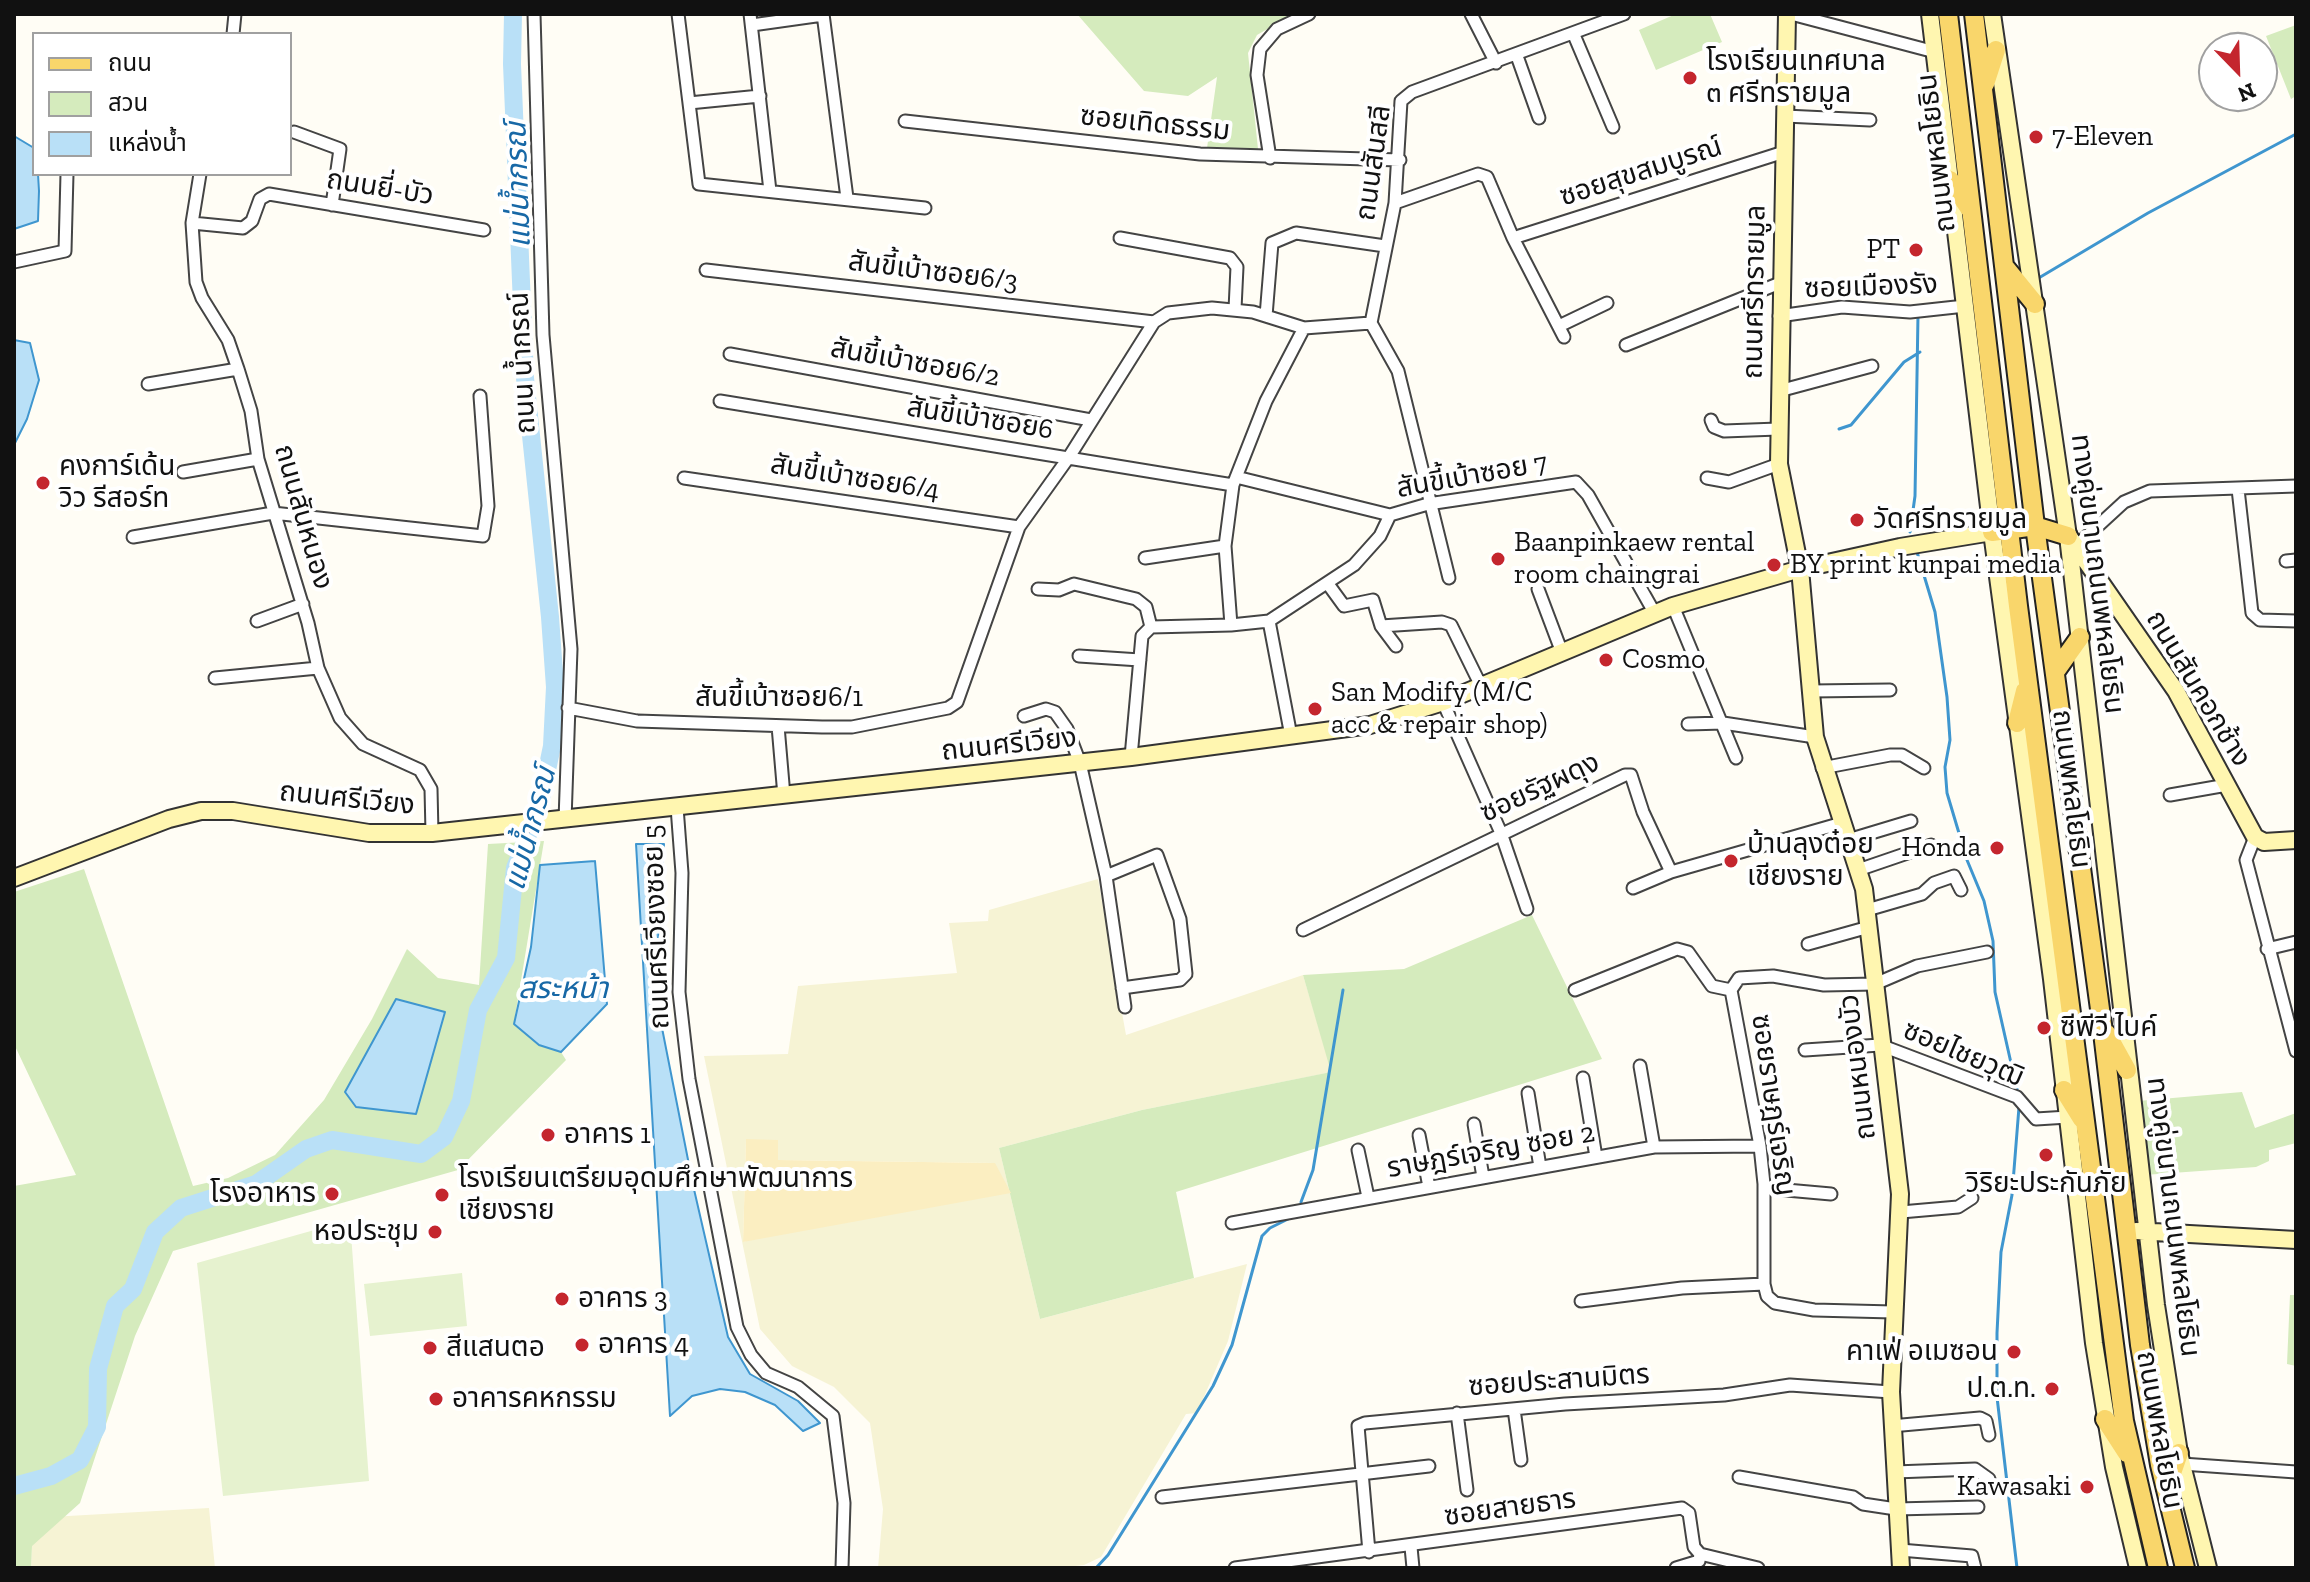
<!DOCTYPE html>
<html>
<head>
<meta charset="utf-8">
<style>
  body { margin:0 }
  #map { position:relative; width:2310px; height:1582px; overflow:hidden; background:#fffdf5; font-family:"Zilla Slab","Noto Sans Thai",serif }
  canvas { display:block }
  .frame { position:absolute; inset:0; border:16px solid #111; pointer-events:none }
  .legend { position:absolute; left:32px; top:32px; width:260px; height:144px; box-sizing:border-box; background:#fff; border:2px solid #a0a0a0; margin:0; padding:10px 14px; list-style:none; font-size:24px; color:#111 }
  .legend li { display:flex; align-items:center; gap:16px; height:40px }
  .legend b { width:40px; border:2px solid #a0a0a0 }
  .north { position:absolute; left:2198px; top:32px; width:80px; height:80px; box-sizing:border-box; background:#fff; border:2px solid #a0a0a0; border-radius:50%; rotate:157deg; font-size:22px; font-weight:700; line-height:32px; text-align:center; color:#111 }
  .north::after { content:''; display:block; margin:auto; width:28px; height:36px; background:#c4262e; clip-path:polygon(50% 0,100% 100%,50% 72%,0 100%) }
</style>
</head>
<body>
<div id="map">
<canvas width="2310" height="1582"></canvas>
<div class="frame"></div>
<ul class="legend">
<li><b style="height:10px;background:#f9d66b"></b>ถนน</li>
<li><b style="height:22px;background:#d5ebbd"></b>สวน</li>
<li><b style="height:22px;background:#b9e0f7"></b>แหล่งน้ำ</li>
</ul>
<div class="north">N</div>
</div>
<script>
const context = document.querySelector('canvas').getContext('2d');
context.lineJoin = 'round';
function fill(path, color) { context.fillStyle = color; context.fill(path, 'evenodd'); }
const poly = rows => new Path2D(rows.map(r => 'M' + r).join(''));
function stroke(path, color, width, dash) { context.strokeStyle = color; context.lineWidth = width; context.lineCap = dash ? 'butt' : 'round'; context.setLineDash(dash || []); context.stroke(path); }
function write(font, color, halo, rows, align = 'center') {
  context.font = font + ' "Zilla Slab","Noto Sans Thai",serif'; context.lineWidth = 8; context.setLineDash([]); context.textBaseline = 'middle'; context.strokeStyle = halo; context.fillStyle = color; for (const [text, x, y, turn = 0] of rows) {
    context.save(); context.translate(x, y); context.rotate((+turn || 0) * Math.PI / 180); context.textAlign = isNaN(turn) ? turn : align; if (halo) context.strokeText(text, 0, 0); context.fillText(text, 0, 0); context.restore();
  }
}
const farmland = poly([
  [1098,879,1126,1035,1303,975,1332,1072,1142,1110,999,1148,1040,1319,1247,1264,1228,1341,1197,1413,1186,1414,1101,1557,1084,1565,1058,1568,878,1568,883,1509,870,1423,834,1387,792,1366,760,1329,704,1056,788,1054,798,986,957,973,949,923,988,921,989,910],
  [746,1140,777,1140,778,1160,994,1163,743,1242],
  [209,1508,215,1568,31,1568,33,1518]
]);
const green = poly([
  [1077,14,1293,14,1257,35,1248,53,1258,149,1252,154,1207,148,1217,77,1188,96,1144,91],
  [1676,14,1710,14,1722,42,1656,70,1639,30],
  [2296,25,2296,96,2291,99,2266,36],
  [544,841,514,1023,539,1045,561,1052,566,1060,458,1170,173,1251,135,1336,80,1503,32,1546,31,1568,14,1568,14,1186,76,1175,14,1044,14,892,84,869,193,1186,228,1178,275,1155,324,1100,372,1019,407,949,438,978,479,985,488,844],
  [1532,915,1602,1059,1176,1192,1194,1278,1040,1319,999,1148,1142,1110,1331,1072,1303,975,1404,969],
  [2242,1092,2255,1128,2296,1113,2296,1143,2269,1150,2269,1161,2256,1167,2144,1175,2138,1101],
  [2290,1295,2296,1295,2296,1366,2287,1364]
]);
const sand = poly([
  [746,1139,778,1140,778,1160,995,1163,1011,1193,743,1242]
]);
const pitch = poly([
  [350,1220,369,1481,223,1496,197,1263],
  [462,1273,467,1326,370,1336,364,1284]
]);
const water = poly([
  [14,136,34,148,34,174,38,174,39,191,38,221,14,229,14,136],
  [14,340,30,343,39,380,27,419,14,445,14,340],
  [636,844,664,844,657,955,662,1028,693,1185,728,1337,750,1374,798,1401,820,1423,803,1431,775,1405,745,1392,720,1389,692,1396,670,1416,636,844],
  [595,861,607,1004,561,1052,539,1045,514,1024,531,947,540,865,595,861],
  [396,999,445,1012,416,1114,356,1107,345,1092,396,999]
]);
const stream = poly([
  [2037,279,2148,213,2296,134],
  [1839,429,1851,425,1904,362,1920,352],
  [1910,532,1915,496,1918,315],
  [1917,552,1935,612,1947,697,1950,740,1945,767,1947,793,1967,860,1984,901,1993,941,1995,992,2018,1094],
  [1301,1202,1313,1170,1343,990],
  [1096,1568,1108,1555,1213,1386,1232,1345,1262,1236,1270,1228,1292,1217],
  [2017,1568,1997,1397,1997,1333,2001,1252,2012,1195,2019,1107]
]);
const river = poly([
  [14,1486,51,1476,80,1460,97,1427,98,1369,115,1306,133,1289,155,1232,181,1208,256,1184,306,1149,332,1140,421,1154,444,1137,461,1101,478,1010,506,958,515,868,540,804,552,746,555,687,550,617,525,378,512,64,513,14]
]);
const street = poly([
  [534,14,543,335,571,649,565,820],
  [678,14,699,184,925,208],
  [750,14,770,191],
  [823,14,847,198],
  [1471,14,1496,63],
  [1791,14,1935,52],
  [752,25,823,15],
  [233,34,235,14],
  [1574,35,1613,127],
  [1517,56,1539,118],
  [689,103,760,96],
  [1785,116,1870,120],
  [905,121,1200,154,1400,160],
  [294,132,340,149,332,205],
  [1270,158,1257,75,1260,49,1277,29,1309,14],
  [200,174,192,223,196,282,202,298,228,340,238,369,251,411,258,459,308,623,318,668,340,718,363,744,420,770,431,789,432,833],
  [1395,203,1478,174,1487,177,1513,238,1784,152],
  [192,223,243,228,252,221,260,199,269,194,484,230],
  [1120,238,1230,258,1237,267,1235,309],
  [1513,238,1564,337],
  [14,262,65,251,67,174],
  [706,270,1154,322],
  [1266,316,1272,243,1296,233,1385,246],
  [1779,316,1842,307,1910,312,1965,306],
  [1371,323,1395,203,1401,101,1412,92,1624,14],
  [1371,323,1398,371,1449,578],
  [1559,326,1607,303],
  [1626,345,1780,283],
  [730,354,1091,420],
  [148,384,238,369],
  [1779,391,1872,366],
  [720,401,1233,485],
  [1711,420,1714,427,1724,431,1778,429],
  [183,472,258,459],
  [1236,477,1390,515,1428,504,1576,482,1588,495,1654,612],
  [684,478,1019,527],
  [1707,478,1729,482,1779,464],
  [2238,489,2252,613,2260,620,2296,621],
  [133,537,273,513,483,536,488,506,480,396],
  [2075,547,2124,502,2150,491,2296,486],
  [1145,558,1225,546],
  [2286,561,2296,560],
  [1328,584,1344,606,1373,600,1381,626,1396,646],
  [1038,589,1059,590,1074,584,1136,599,1146,607,1151,627],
  [1538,589,1561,650],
  [1673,606,1736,758],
  [257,621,303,604],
  [1231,625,1269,621],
  [1381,626,1442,622,1451,625,1481,686],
  [1079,656,1140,660],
  [215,678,318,668],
  [1811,691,1890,690],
  [1443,702,1501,833,1527,909],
  [568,708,637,721,822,727,852,727,948,708,957,702,1019,527,1069,457,1154,322,1168,313,1212,308,1253,312,1304,328,1371,323],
  [1024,716,1046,709,1055,712,1067,729,1080,763,1106,876,1125,1007],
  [1688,724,1723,723,1815,737],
  [778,726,784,796],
  [1291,736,1269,621,1354,565,1380,536,1390,515],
  [1131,757,1142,636,1151,627,1231,625,1225,546,1233,485,1266,401,1304,328],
  [1822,768,1890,755,1902,755,1924,768],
  [2170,795,2227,785],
  [677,807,682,873,679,992,689,1079,737,1327,751,1355,766,1373,798,1387,833,1416,844,1503,842,1568],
  [2255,837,2246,860,2296,1051],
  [1848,840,1911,821],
  [1858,870,1931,845],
  [1106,876,1157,855,1180,919,1186,974,1180,980,1122,988],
  [1633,888,1671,872],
  [1867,910,1922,894,1934,883,1954,876,1961,890],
  [1303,930,1625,775,1631,775,1643,812,1671,872,1842,823],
  [1808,944,1869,927],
  [2267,949,2296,942],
  [1575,990,1677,949,1688,952,1712,986,1731,990],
  [1805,1050,1880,1045,2017,1097,2036,1119,2068,1117],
  [1640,1066,1654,1147],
  [1583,1078,1596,1157],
  [1528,1093,1540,1167],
  [1474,1124,1483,1177],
  [1419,1135,1429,1187],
  [1358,1150,1368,1197],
  [1764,1188,1831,1194],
  [1901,1212,1958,1207,1972,1198],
  [1232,1223,1654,1147,1760,1146],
  [1581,1301,1682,1288,1764,1284],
  [1893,1312,1814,1310,1775,1303,1767,1296,1764,1284,1764,1184,1760,1146,1731,990,1739,978,1773,976,1824,985,1875,984,1917,966,1987,952],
  [1514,1409,1521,1460],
  [1457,1413,1467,1490],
  [1891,1426,1980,1418,1986,1421,1989,1435],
  [2182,1464,2296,1472],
  [1895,1472,1975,1469,1989,1479],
  [1739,1477,1853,1497,1863,1504,1896,1509,1978,1507],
  [1162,1497,1429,1466],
  [1411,1547,1413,1568],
  [1900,1550,1972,1556,1975,1568],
  [1369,1552,1358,1426,1365,1423,1565,1404,1724,1395,1790,1385,1891,1392],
  [1235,1568,1682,1508,1689,1513,1694,1547,1700,1554,1758,1568],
  [1676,1568,1699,1561,1700,1554]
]);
const secondary = poly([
  [1787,14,1779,464,1800,569,1815,737,1864,889,1900,1194,1891,1392,1901,1568],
  [1930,14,1992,532,2052,979,2094,1343,2114,1467,2138,1568],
  [1992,14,2068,536,2156,1305,2179,1453,2208,1568],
  [2070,538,2176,691,2255,837,2264,842,2296,840],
  [14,878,169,819,201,811,233,811,369,833,432,833,1131,757,1370,725,1443,702,1673,606,1800,569,1900,547,1992,532],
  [2136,1231,2296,1240]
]);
const primary = poly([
  [1948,14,2018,606,2124,1421,2158,1568],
  [1974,14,2035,526,2102,1024,2140,1345,2160,1465,2185,1568],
  [1985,84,1996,50],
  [1950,180,1971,211],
  [2004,266,2035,304],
  [1992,532,2035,526,2068,536],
  [2055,672,2080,637],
  [2017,723,2025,691],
  [2107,1034,2127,1070],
  [2064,1090,2082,1119],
  [2105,1419,2127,1453],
  [2166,1490,2179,1453]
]);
const markers = [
  [1690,78,8,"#c4262e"],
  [2036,137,8,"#c4262e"],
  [1916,250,8,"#c4262e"],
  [43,483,8,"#c4262e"],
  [1857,520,8,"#c4262e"],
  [1498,559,8,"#c4262e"],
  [1774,565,8,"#c4262e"],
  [1606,660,8,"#c4262e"],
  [1315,709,8,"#c4262e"],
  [1997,848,8,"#c4262e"],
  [1731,861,8,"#c4262e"],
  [2044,1028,8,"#c4262e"],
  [548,1135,8,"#c4262e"],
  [2046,1155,8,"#c4262e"],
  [332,1194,8,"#c4262e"],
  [442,1195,8,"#c4262e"],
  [435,1232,8,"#c4262e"],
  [562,1299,8,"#c4262e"],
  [582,1345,8,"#c4262e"],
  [430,1348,8,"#c4262e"],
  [2014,1352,8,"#c4262e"],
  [2052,1389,8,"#c4262e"],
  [436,1399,8,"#c4262e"],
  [2087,1487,8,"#c4262e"]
];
const poiNames = [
  ["โรงเรียนเทศบาล",1706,62],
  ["๓ ศรีทรายมูล",1706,94],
  ["7-Eleven",2052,137],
  ["PT",1900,250,"right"],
  ["คงการ์เด้น",59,467],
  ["วิว รีสอร์ท",59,499],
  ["วัดศรีทรายมูล",1873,520],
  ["Baanpinkaew rental",1514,543],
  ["room chaingrai",1514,575],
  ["BY print kunpai media",1790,565],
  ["Cosmo",1622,660],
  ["San Modify (M/C",1331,693],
  ["acc & repair shop)",1331,725],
  ["บ้านลุงต๋อย",1747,845],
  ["เชียงราย",1747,877],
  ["Honda",1981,848,"right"],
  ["ซีพีวี ไบค์",2060,1028],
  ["อาคาร 1",564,1135],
  ["โรงเรียนเตรียมอุดมศึกษาพัฒนาการ",458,1179],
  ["เชียงราย",458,1211],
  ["วิริยะประกันภัย",2046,1184,"center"],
  ["โรงอาหาร",316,1194,"right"],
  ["หอประชุม",419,1232,"right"],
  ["อาคาร 3",578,1299],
  ["อาคาร 4",598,1345],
  ["สีแสนตอ",446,1348],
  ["คาเฟ่ อเมซอน",1998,1352,"right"],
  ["ป.ต.ท.",2036,1389,"right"],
  ["อาคารคหกรรม",452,1399],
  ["Kawasaki",2071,1487,"right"]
];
const streetNames = [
  ["ซอยเทิดธรรม",1155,124,6],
  ["ถนนพหลโยธิน",1937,153,-97],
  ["ถนนสันสลี",1374,163,-82],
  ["ซอยสุขสมบูรณ์",1641,172,-18],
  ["ถนนยี่-บัว",380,188,9],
  ["สันขี้เบ้าซอย6/3",933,272,7],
  ["ซอยเมืองรัง",1871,287,-2],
  ["ถนนศรีทรายมูล",1755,292,-89],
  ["ถนน น้ำกรณ์",523,363,-93],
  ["สันขี้เบ้าซอย6/2",915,363,10],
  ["สันขี้เบ้าซอย6",980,419,9],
  ["สันขี้เบ้าซอย 7",1472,476,-10],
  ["สันขี้เบ้าซอย6/4",855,478,9],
  ["ถนนสันหนอง",303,517,74],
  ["ทางคู่ขนานถนนพหลโยธิน",2097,574,83],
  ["ถนนสันคอกช้าง",2198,689,59],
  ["สันขี้เบ้าซอย6/1",779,698],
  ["ถนนศรีเวียง",1009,745,-6],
  ["ซอยรัฐผดุง",1540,788,-25],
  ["ถนนพหลโยธิน",2071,789,83],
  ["ถนนศรีเวียง",347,799,6],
  ["ถนนศรีเวียงซอย 5",657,927,-92],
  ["ซอยไชยวุฒิ",1963,1054,23],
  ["ถนนหนองบัว",1858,1067,-97],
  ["ซอยราษฎร์เจริญ",1773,1105,82],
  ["ราษฎร์เจริญ ซอย 2",1491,1151,-10],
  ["ทางคู่ขนานถนนพหลโยธิน",2173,1217,83],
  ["ซอยประสานมิตร",1559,1381,-4],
  ["ถนนพหลโยธิน",2159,1430,80],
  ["ซอยสายธาร",1510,1508,-8]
];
const waterNames = [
  ["แม่น้ำกรณ์",519,185,-92],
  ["แม่น้ำกรณ์",531,829,-75],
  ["สระหน้า",563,989]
];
fill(farmland, '#f6f3d4');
fill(green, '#d5ebbd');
fill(sand, '#fbeec1');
fill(pitch, '#e6f2cf');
fill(water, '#b9e0f7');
stroke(water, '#3f96cf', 2);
stroke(stream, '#3f96cf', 3);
stroke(river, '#b9e0f7', 18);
stroke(street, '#444', 15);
stroke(secondary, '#333', 20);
stroke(primary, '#222', 22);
stroke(street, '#fff', 11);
stroke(secondary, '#fff6b0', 16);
stroke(primary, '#f9d66b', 18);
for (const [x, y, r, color] of markers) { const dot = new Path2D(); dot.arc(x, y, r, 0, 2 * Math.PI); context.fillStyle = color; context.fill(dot); stroke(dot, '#fff', 3); }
write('28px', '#111', '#fff', poiNames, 'left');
write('28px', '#111', '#fff', streetNames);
write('italic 30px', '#1768a6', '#fff', waterNames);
</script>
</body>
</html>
